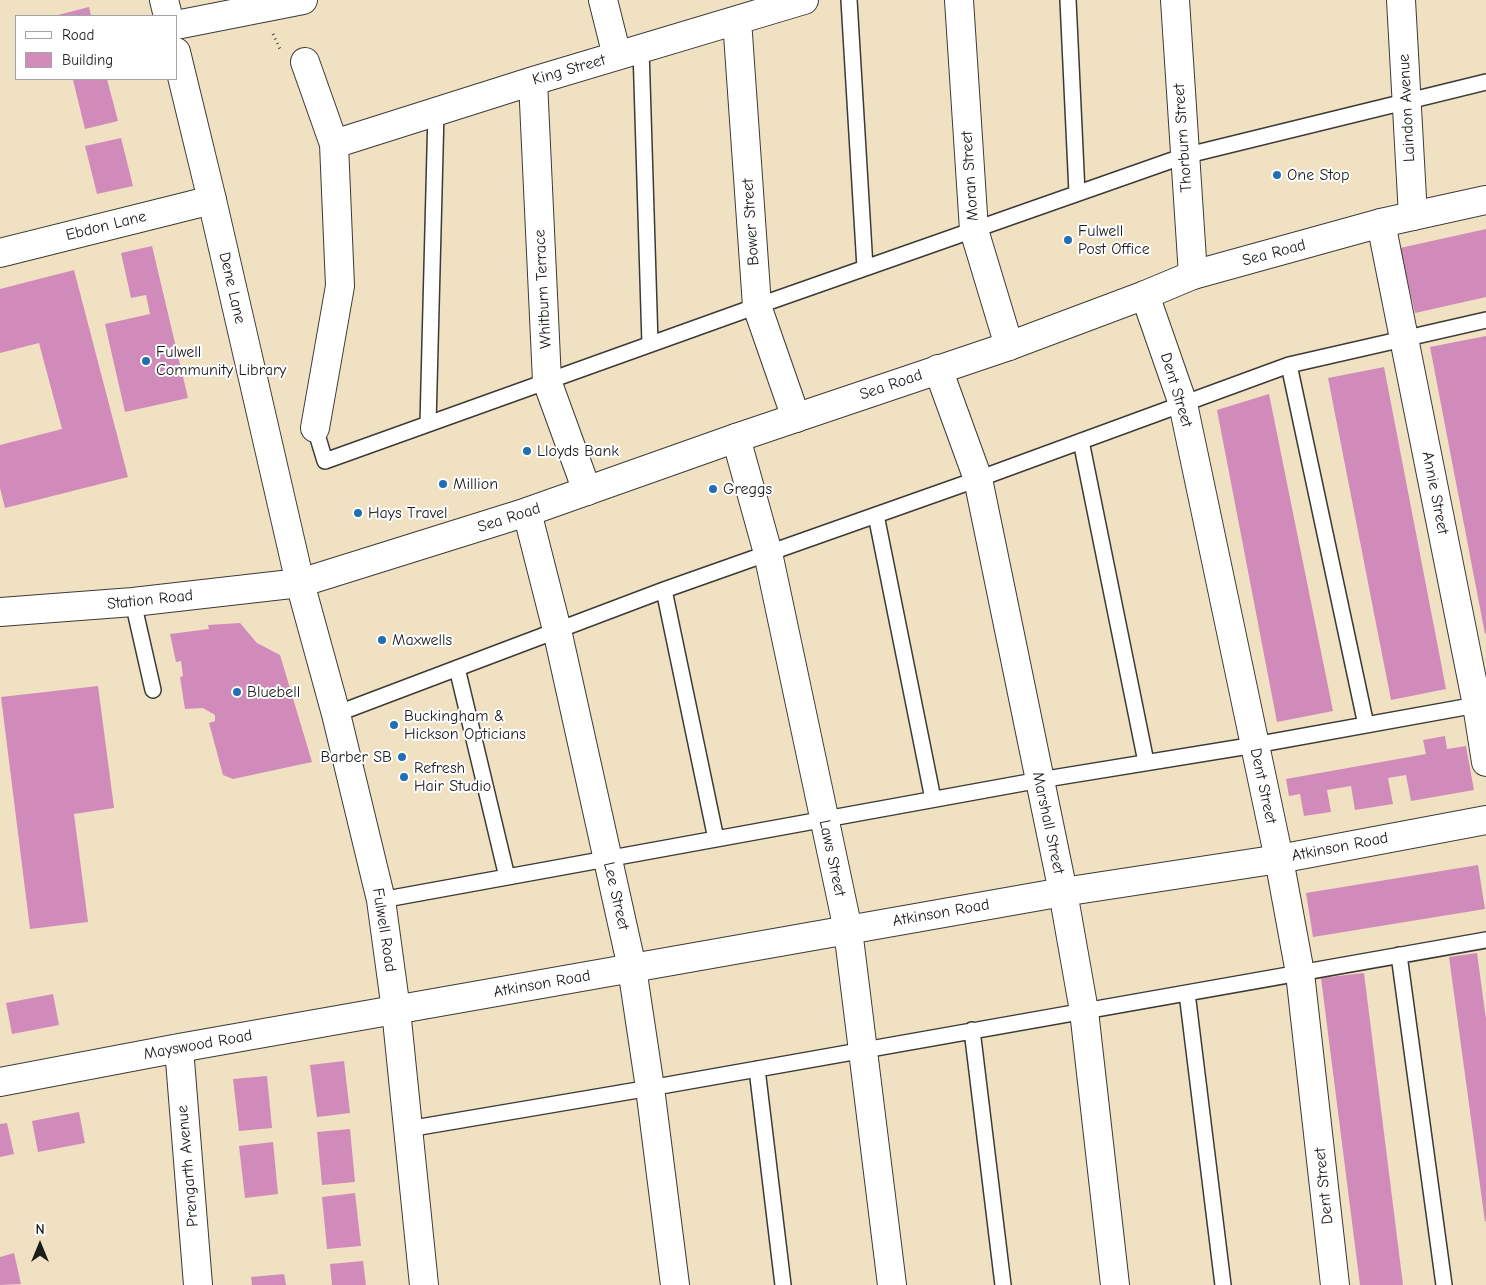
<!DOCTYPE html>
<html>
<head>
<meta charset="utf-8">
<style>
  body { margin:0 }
  #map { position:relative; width:1486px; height:1285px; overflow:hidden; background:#f0e1c3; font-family:"Comic Neue",sans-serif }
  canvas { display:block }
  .legend { position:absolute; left:15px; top:15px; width:162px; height:65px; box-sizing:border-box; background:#fff; border:1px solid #a4a4a4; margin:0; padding:6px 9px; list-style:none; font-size:15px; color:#1c1c1c }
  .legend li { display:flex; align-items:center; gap:10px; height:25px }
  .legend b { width:25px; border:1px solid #a4a4a4 }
  .north { position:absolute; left:15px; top:1220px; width:50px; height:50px; -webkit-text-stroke:4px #fff; paint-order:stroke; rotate:0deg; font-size:14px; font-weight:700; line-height:20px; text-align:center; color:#1c1c1c }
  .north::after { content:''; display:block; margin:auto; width:18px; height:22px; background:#1c1c1c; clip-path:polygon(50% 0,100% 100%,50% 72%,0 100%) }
</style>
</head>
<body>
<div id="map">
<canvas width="1486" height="1285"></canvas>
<ul class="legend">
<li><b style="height:6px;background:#fff"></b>Road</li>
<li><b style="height:14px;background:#d18bba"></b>Building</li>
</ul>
<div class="north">N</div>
</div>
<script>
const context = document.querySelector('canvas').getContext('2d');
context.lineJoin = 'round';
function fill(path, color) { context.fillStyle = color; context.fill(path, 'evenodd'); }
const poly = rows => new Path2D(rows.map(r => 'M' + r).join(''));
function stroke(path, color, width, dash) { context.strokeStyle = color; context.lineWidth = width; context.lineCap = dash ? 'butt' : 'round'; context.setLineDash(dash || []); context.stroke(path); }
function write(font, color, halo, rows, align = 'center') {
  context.font = font + ' "Comic Neue",sans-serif'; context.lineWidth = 4; context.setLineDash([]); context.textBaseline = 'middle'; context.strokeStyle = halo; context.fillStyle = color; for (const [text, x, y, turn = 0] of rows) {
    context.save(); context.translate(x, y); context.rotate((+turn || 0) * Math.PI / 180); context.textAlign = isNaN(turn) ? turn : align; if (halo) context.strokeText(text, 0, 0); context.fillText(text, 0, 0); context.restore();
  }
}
const building = poly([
  [89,7,91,16,54,16],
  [80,79,107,79,118,121,85,129,73,80],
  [121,138,133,186,97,194,85,146],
  [1486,229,1486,297,1415,313,1400,248],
  [152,246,188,398,125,412,105,324,150,314,146,295,131,298,121,253],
  [74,270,128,477,5,508,0,488,0,445,62,429,39,343,0,353,0,289],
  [1486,336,1486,633,1485,634,1430,347],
  [1384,367,1446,689,1391,700,1328,378],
  [1269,394,1333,711,1277,722,1217,410],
  [240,623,257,643,280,655,312,762,233,779,223,775,209,723,215,721,215,715,203,708,185,709,180,677,183,676,181,661,176,662,170,634,209,629,208,625],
  [98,686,114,808,74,814,88,922,30,929,1,697],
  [1445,736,1447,749,1466,746,1474,790,1411,801,1406,775,1388,778,1393,804,1355,810,1351,786,1327,790,1331,812,1304,816,1300,794,1289,796,1286,779,1426,754,1423,740],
  [1478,865,1485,909,1313,937,1306,893],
  [1477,953,1486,1019,1486,1221,1485,1222,1449,957],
  [1364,973,1403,1285,1360,1285,1321,978],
  [53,994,59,1025,12,1034,6,1003],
  [344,1061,350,1113,317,1117,310,1065],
  [267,1076,272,1128,239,1131,233,1079],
  [79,1112,85,1143,38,1152,32,1121],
  [7,1123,14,1154,0,1157,0,1124],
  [350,1129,355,1182,322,1185,317,1132],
  [273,1142,278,1194,245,1198,239,1146],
  [355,1193,361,1246,327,1249,322,1197],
  [14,1253,21,1284,0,1285,0,1257],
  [363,1261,366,1285,332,1285,330,1264],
  [284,1274,286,1285,252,1285,251,1277]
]);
const path = poly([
  [273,34,280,49]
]);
const service = poly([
  [849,0,865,268],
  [1068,0,1077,193],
  [641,49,650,344],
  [1289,365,1366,725],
  [428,424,436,112],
  [315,428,325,461,757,306,1184,156,1486,82],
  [1081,441,1146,762],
  [876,515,933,799],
  [664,590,716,839],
  [133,602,153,690],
  [457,668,507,877],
  [336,714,664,590,978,479,1289,365,1486,320],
  [381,900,1040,780,1255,745,1482,704],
  [1399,955,1444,1285],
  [1187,993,1223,1285],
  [972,1030,1003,1285],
  [757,1069,783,1285],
  [408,1129,650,1088,1486,940]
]);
const minor = poly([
  [603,0,617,56],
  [959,0,974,230,1009,346],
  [1175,0,1193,275],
  [1401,0,1413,216],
  [737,20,757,306,796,418],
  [176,25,303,0],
  [305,62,334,144,340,286,315,428],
  [533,81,547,381,587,491],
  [334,144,533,81,804,0],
  [1381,223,1477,705,1486,762],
  [0,253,212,200],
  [1145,295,1183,404,1279,859,1300,973,1335,1285],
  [938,369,978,479,1063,892,1084,1011,1115,1285],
  [736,438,768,553,848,930,892,1285],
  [527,512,557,630,632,968,650,1088,675,1285],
  [179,1048,198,1285],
  [0,1082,179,1048,1063,892,1279,859,1486,820]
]);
const tertiary = poly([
  [424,1285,396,1010,381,900,336,714,300,583,527,512,736,438,1009,346,1145,295,1193,275,1381,223,1486,200]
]);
const secondary = poly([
  [164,0,168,16],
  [0,612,133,602,300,583,212,200,176,52]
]);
const markers = [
  [1277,175,5,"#1f6fb2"],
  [1068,240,5,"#1f6fb2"],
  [146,361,5,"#1f6fb2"],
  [527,451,5,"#1f6fb2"],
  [443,484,5,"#1f6fb2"],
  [713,489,5,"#1f6fb2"],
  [358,513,5,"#1f6fb2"],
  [382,640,5,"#1f6fb2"],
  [237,692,5,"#1f6fb2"],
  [394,725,5,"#1f6fb2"],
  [402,757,5,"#1f6fb2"],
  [404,777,5,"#1f6fb2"]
];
const streetNames = [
  ["King Street",569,70,-16],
  ["Laindon Avenue",1407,108,-93],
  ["Thorburn Street",1183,138,-94],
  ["Moran Street",970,176,-94],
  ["Bower Street",751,222,-94],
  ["Ebdon Lane",106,226,-14],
  ["Sea Road",1274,253,-15],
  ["Dene Lane",232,288,77],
  ["Whitburn Terrace",543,289,-93],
  ["Sea Road",891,385,-19],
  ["Dent Street",1176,390,73],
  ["Annie Street",1435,493,79],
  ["Sea Road",509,518,-18],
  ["Station Road",150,600,-6],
  ["Dent Street",1263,786,78],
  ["Marshall Street",1048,823,78],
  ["Atkinson Road",1340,847,-11],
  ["Laws Street",832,858,78],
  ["Lee Street",616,896,77],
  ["Atkinson Road",941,913,-10],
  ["Fulwell Road",384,930,81],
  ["Atkinson Road",542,984,-10],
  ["Mayswood Road",198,1045,-10],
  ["Prengarth Avenue",188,1166,-95],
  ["Dent Street",1324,1186,-96]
];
const poiNames = [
  ["One Stop",1287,175],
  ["Fulwell",1078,231],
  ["Post Office",1078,249],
  ["Fulwell",156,352],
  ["Community Library",156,370],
  ["Lloyds Bank",537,451],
  ["Million",453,484],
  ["Greggs",723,489],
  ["Hays Travel",368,513],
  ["Maxwells",392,640],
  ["Bluebell",247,692],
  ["Buckingham &",404,716],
  ["Hickson Opticians",404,734],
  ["Barber SB",392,757,"right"],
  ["Refresh",414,768],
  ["Hair Studio",414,786]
];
fill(building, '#d18bba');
stroke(service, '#3c3a35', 18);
stroke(minor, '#3c3a35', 30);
stroke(tertiary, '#3c3a35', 30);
stroke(secondary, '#3c3a35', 30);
stroke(path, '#3c3a35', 3, [1, 4]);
stroke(service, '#fff', 15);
stroke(minor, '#fff', 28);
stroke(tertiary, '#fff', 28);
stroke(secondary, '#fff', 28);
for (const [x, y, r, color] of markers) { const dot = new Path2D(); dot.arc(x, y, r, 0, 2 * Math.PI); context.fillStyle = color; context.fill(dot); stroke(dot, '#fff', 2); }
write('16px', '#1c1c1c', '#fff', streetNames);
write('16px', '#1c1c1c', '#fff', poiNames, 'left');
</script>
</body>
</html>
